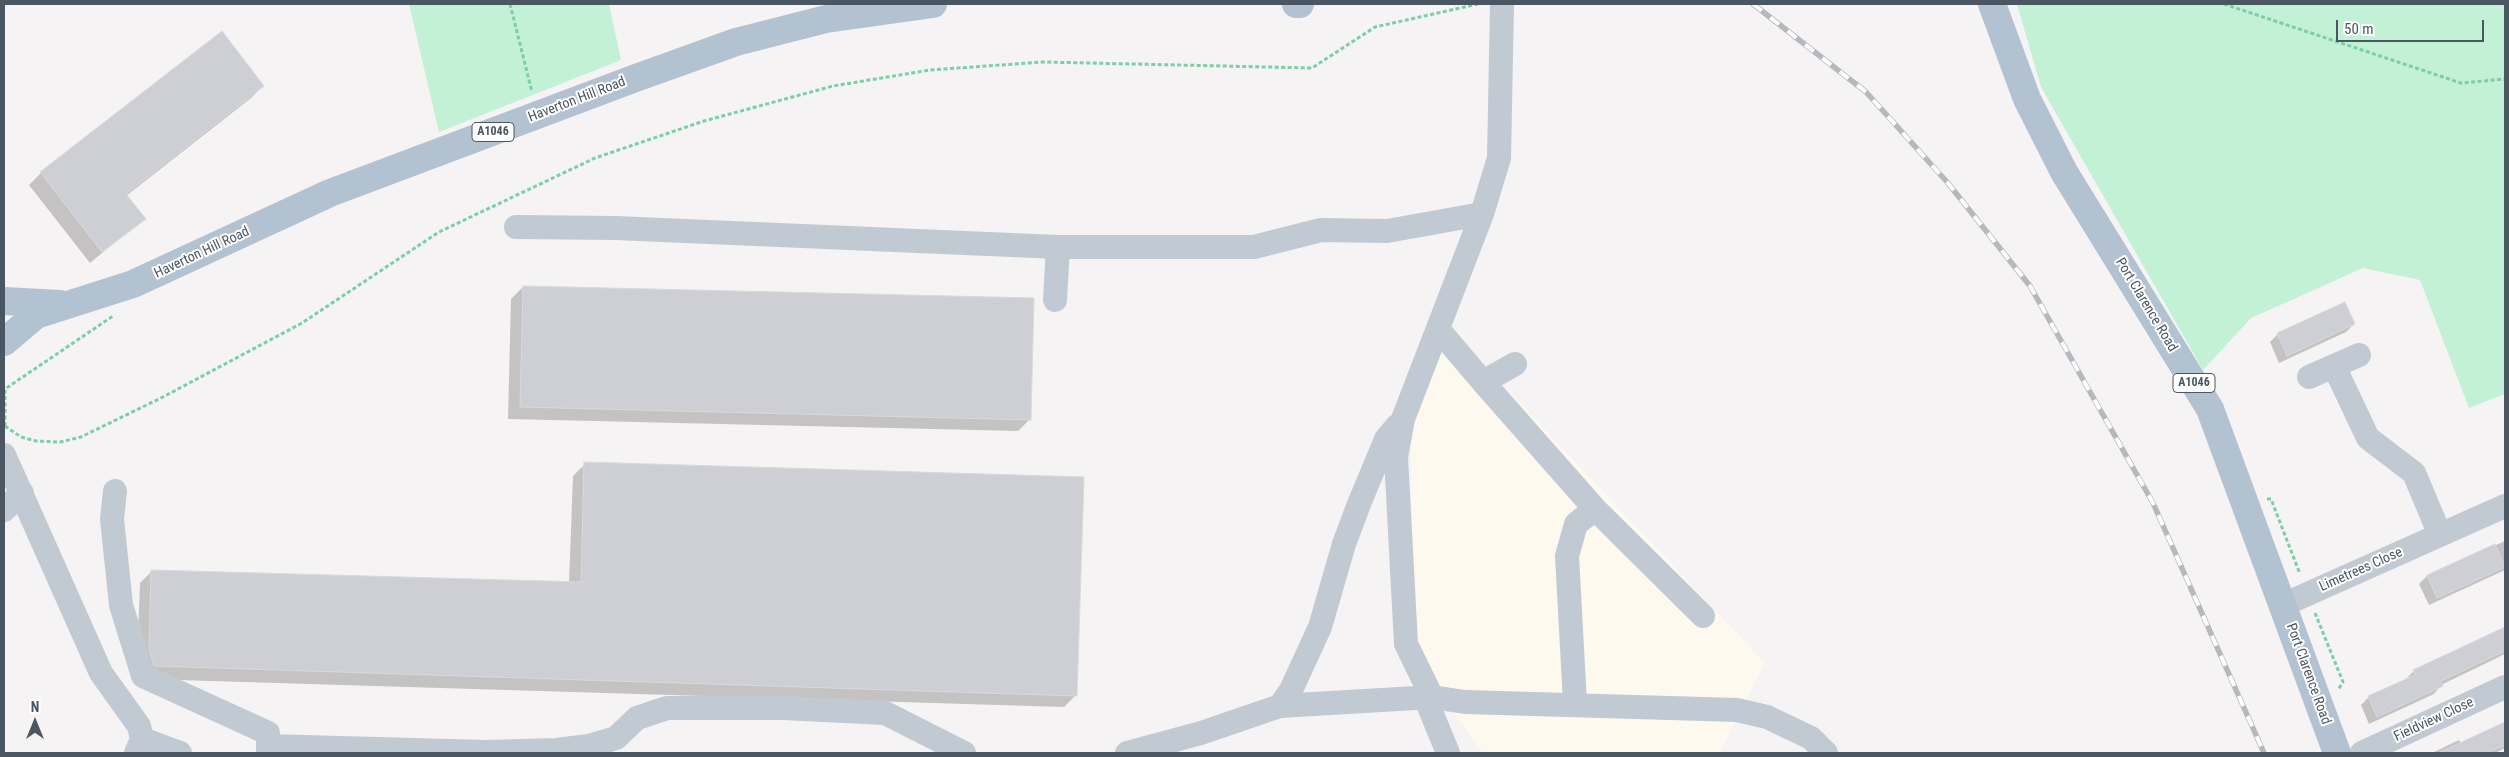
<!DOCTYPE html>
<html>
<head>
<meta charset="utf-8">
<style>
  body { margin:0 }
  #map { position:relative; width:2509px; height:757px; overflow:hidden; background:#f5f3f3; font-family:"Roboto Condensed",sans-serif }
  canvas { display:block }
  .frame { position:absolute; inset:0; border:5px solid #4a5661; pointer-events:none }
  .north { position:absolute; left:10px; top:697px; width:50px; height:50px; -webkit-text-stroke:4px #fff; paint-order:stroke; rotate:0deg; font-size:14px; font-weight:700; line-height:20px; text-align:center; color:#4a5661 }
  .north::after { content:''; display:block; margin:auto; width:18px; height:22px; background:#4a5661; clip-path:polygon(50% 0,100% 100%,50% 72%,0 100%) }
  .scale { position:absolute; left:2336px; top:20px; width:148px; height:22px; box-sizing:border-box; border:2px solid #4a5661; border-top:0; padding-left:6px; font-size:15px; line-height:18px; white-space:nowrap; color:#4a5661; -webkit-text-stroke:4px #fff; paint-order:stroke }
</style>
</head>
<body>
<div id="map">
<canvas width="2509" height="757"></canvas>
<div class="frame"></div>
<div class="north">N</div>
<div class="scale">50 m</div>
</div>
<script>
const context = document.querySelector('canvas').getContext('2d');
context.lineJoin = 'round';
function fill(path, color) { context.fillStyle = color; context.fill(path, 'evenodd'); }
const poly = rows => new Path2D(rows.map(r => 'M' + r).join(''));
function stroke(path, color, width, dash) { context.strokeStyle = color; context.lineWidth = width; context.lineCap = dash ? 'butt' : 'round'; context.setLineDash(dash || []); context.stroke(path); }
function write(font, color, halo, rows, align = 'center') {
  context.font = font + ' "Roboto Condensed",sans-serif'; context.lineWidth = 4; context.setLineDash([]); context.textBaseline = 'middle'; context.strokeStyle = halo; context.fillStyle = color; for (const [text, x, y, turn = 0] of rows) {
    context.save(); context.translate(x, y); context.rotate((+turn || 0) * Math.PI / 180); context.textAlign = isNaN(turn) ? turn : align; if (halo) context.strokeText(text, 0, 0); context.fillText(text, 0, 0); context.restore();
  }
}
const commercial = poly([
  [1448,327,1765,663,1720,753,1483,753,1414,659,1410,408]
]);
const green = poly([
  [409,4,609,4,621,60,439,132],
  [2017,4,2505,4,2505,394,2469,408,2420,280,2363,268,2251,318,2203,370,2041,87]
]);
const shadow = poly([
  [221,33,263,86,251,98,126,196,144,218,90,263,29,185,41,173],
  [523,287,1030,419,1018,431,508,419,511,299],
  [2354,324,2346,332,2279,363,2270,342,2278,334],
  [585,464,1076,695,1064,707,146,679,137,661,140,583,152,571,569,583,573,476],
  [2505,541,2505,570,2429,605,2419,584,2427,576],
  [2505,628,2505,654,2441,685,2434,694,2369,724,2361,705,2369,697,2406,679,2414,671],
  [2505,724,2505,748,2495,753,2432,753,2459,740,2461,744]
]);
const building = poly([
  [222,31,264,86,126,194,146,219,102,252,40,172,222,31],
  [523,286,1034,298,1031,420,520,407,523,286],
  [2345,302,2355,324,2287,356,2277,333,2345,302],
  [584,462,1084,477,1077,696,154,666,149,649,151,570,581,582,584,462],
  [2495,544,2505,567,2437,598,2427,575,2495,544],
  [2505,627,2505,651,2441,681,2443,686,2377,717,2368,696,2415,675,2413,670,2505,627],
  [2505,722,2505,745,2487,753,2438,753,2505,722]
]);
const path = poly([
  [510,4,532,92],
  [2224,4,2461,83,2505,79],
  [5,426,21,437,36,441,60,442,81,437,163,397,302,323,439,232,595,158,704,121,833,86,930,70,1043,62,1312,68,1375,27,1478,4],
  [5,426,5,389,113,316],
  [2267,499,2271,499,2300,574],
  [2315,613,2343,682,2338,690]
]);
const minor = poly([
  [1502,4,1499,158,1482,214,1403,419,1396,457,1406,644,1432,697,1465,702,1737,710,1767,717,1811,738,1826,753],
  [516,227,616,228,1058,247],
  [1055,300,1058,247,1254,247,1321,230,1387,231,1482,214],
  [1438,329,1483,382,1515,364],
  [2334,366,2368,438,2414,473,2440,535],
  [2309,377,2359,355],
  [1483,382,1595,509,1703,616],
  [4,455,101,673,139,726,142,739,136,753],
  [115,491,112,519,121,605,143,676,268,733,268,753],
  [4,510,22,493],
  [2283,605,2505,506],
  [1425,697,1448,753],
  [1575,703,1567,556,1576,524,1595,509],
  [1280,706,1291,690,1320,627,1344,544,1359,504,1386,439,1397,426],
  [142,739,180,753],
  [268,746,486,752,556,750,589,746,616,738,637,718,667,708,783,708,885,713,964,753],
  [1127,753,1201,733,1280,706,1432,697],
  [2362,753,2505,687]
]);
const major = poly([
  [1296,4,1300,4],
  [1992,4,2027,99,2064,172,2210,409,2337,753],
  [4,301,60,304],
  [4,342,36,315,133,284,330,193,633,79,736,42,826,19,933,4]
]);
const rail = poly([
  [1753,4,1866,92,1947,182,2030,286,2153,503,2264,753]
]);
const shields = [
  [493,132,42],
  [2194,383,42]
];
const shieldNames = [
  ["A1046",493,132],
  ["A1046",2194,383]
];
const streetNames = [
  ["Haverton Hill Road",577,100,-21],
  ["Haverton Hill Road",202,253,-25],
  ["Port Clarence Road",2146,305,59],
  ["Limetrees Close",2361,570,-24],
  ["Port Clarence Road",2308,674,70],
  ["Fieldview Close",2434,720,-25]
];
fill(commercial, '#fdf9ef');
fill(green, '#c3f1d5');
fill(shadow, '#0003');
fill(building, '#cdcfd5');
stroke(building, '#d7d9de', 1);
stroke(path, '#7ad0a6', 3, [4, 2.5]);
stroke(minor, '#c1cad2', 24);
stroke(major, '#b3c2d1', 28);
stroke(rail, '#b5b8bd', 5.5);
stroke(rail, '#fff', 4, [11]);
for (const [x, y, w] of shields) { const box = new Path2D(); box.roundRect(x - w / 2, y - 9.5, w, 19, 4); context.fillStyle = '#fff'; context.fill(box); stroke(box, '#4a5661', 1); }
write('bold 12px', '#4a5661', null, shieldNames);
write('14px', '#4a5661', '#fff', streetNames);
</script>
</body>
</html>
